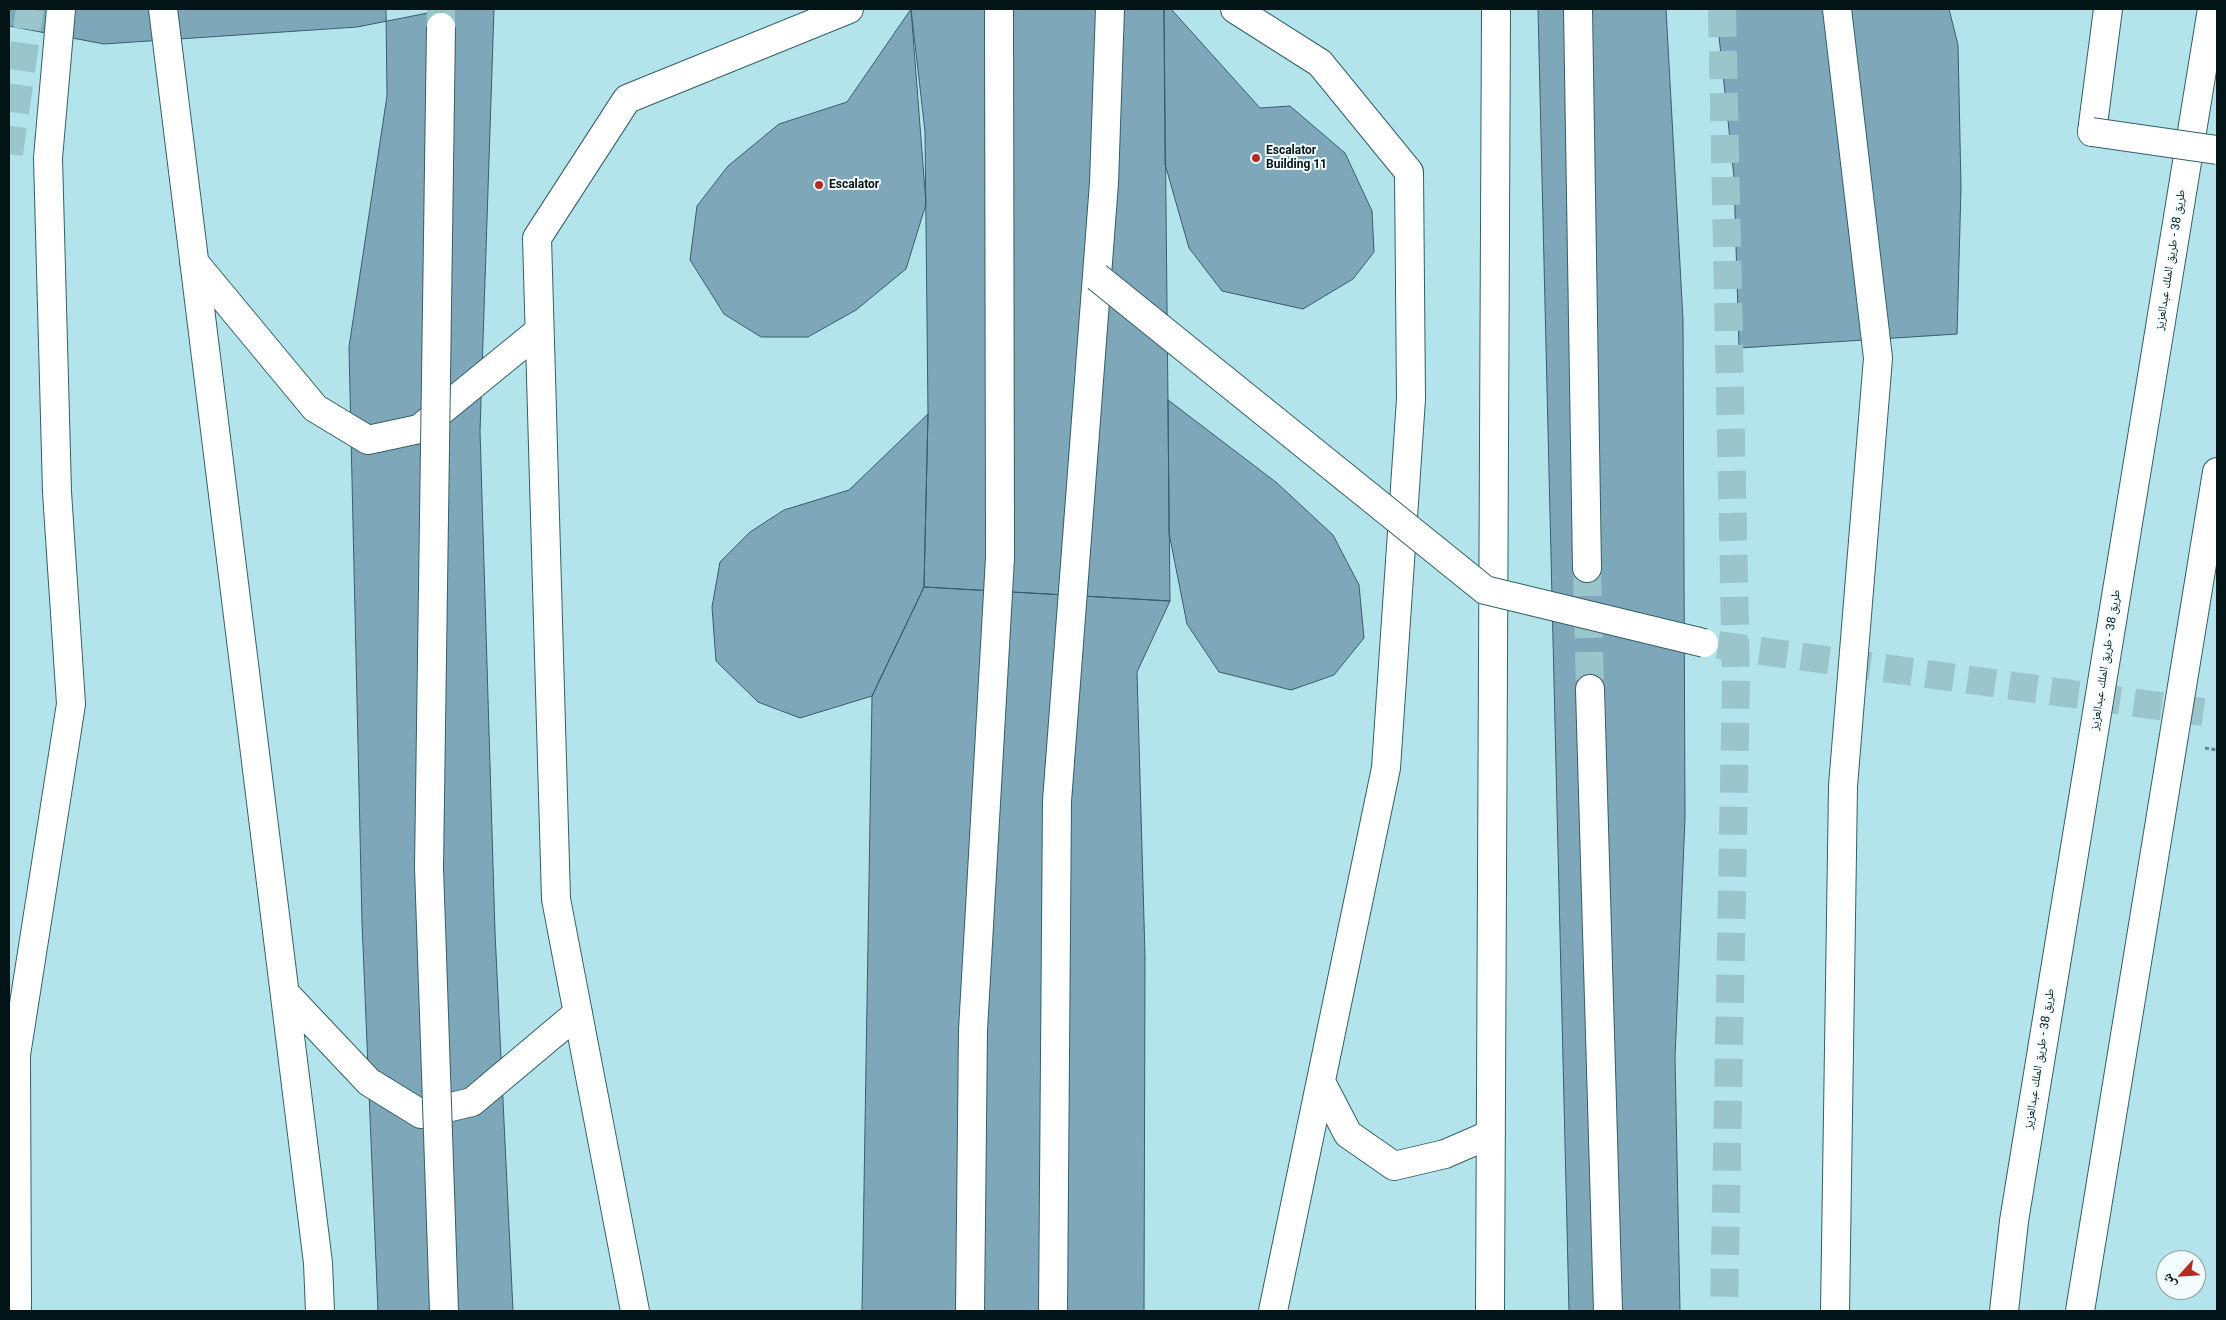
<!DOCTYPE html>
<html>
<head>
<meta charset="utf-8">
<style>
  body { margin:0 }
  #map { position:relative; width:2226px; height:1320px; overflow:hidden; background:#b3e4eb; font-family:Roboto,"Noto Naskh Arabic",sans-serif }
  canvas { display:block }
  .frame { position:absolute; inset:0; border:10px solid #031417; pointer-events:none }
  .north { position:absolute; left:2156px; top:1250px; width:50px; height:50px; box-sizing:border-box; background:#f3fdfe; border:1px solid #93a0a2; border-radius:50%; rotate:244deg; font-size:14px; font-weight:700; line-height:20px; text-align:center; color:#031417 }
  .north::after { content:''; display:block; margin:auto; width:18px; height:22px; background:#b82924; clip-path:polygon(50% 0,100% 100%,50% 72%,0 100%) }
</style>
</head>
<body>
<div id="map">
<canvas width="2226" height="1320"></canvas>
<div class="frame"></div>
<div class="north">ش</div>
</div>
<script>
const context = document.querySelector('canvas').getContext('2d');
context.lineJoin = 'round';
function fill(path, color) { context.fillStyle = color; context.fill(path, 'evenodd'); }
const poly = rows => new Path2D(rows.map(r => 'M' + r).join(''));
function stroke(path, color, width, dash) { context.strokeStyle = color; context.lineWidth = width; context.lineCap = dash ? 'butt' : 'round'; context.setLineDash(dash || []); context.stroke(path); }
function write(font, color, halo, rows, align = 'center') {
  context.font = font + ' Roboto,"Noto Naskh Arabic",sans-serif'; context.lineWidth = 4; context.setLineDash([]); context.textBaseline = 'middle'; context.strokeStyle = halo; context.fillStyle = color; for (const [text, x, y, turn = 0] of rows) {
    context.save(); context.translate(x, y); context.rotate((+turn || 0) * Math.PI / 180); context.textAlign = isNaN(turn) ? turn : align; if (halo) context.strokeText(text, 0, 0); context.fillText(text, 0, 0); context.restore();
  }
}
const building = poly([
  [9,9,448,9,357,27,104,44,9,26,9,9],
  [386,9,494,9,480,431,495,932,513,1311,378,1311,362,922,349,347,387,96,386,9],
  [911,9,1164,9,1170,601,924,587,928,414,925,131,911,9],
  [911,9,926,204,906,269,856,310,808,337,761,337,724,314,690,260,697,206,728,166,779,124,847,102,911,9],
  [1164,9,1171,9,1260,108,1290,106,1345,153,1372,211,1374,252,1353,279,1303,309,1222,291,1189,248,1165,164,1164,9],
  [1538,9,1666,9,1683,320,1685,818,1675,1057,1680,1311,1569,1311,1538,9],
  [1708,9,1949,9,1958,45,1961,188,1957,334,1739,348,1734,177,1718,27,1708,9],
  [1168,400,1277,483,1333,535,1359,585,1364,638,1334,675,1291,690,1219,672,1187,624,1169,533,1168,400],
  [928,414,924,587,872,696,800,718,758,702,716,661,712,607,720,562,750,532,784,510,849,490,928,414],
  [924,587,1170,601,1137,672,1145,956,1144,1311,862,1311,872,696,924,587]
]);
const minorTunnel = poly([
  [1722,9,1736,678,1724,1311],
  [441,27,441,9],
  [9,154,30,9],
  [1587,568,1590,689],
  [1718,645,2217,714]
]);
const path = poly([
  [2205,748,2217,750]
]);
const minor = poly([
  [163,9,318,1263,320,1311],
  [1235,9,1320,63,1409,172,1411,399,1386,768,1273,1311],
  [1578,9,1587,568],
  [2092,132,2108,9],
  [194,262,315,408,368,440,419,429,539,331],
  [1590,689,1608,1311],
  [285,993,369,1082,421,1114,472,1102,578,1013],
  [1321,1082,1348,1134,1394,1166,1445,1154,1491,1134],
  [17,1311,16,1055,71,704,57,492,48,158,61,9],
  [635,1311,556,899,537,238,627,99,849,9],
  [970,1311,973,1030,1000,558,999,9],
  [1053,1311,1057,801,1104,183,1110,9],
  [1490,1311,1496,9],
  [1835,1311,1843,786,1878,358,1837,9]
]);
const major = poly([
  [2004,1311,2014,1221,2212,9],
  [2080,1311,2217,472]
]);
const minorBridge = poly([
  [441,27,429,867,444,1311],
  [2092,132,2217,150],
  [1097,277,1485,590,1704,643]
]);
const markers = [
  [1256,158,5,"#b82924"],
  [819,185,5,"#b82924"]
];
const poiNames = [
  ["Escalator",1266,151],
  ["Building 11",1266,165],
  ["Escalator",829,185]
];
const streetNames = [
  ["طريق 38 - طريق الملك عبدالعزيز",2171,260,-81],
  ["طريق 38 - طريق الملك عبدالعزيز",2106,660,-81],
  ["طريق 38 - طريق الملك عبدالعزيز",2040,1059,-81]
];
fill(building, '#7fa7ba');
stroke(building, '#375d6e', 1);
stroke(minorTunnel, '#99c5cb', 28, [28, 14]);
stroke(minor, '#326066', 30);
stroke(major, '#326066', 30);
stroke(path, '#64868b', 3, [4, 2.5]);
stroke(minor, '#fff', 28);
stroke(major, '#fff', 28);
stroke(minorBridge, '#326066', 30, []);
stroke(minorBridge, '#fff', 28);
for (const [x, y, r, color] of markers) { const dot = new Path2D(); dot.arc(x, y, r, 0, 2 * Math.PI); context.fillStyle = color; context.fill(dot); stroke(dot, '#f3fdfe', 2); }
write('bold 12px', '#031417', '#f3fdfe', poiNames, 'left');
write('12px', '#031417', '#f3fdfe', streetNames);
</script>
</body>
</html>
